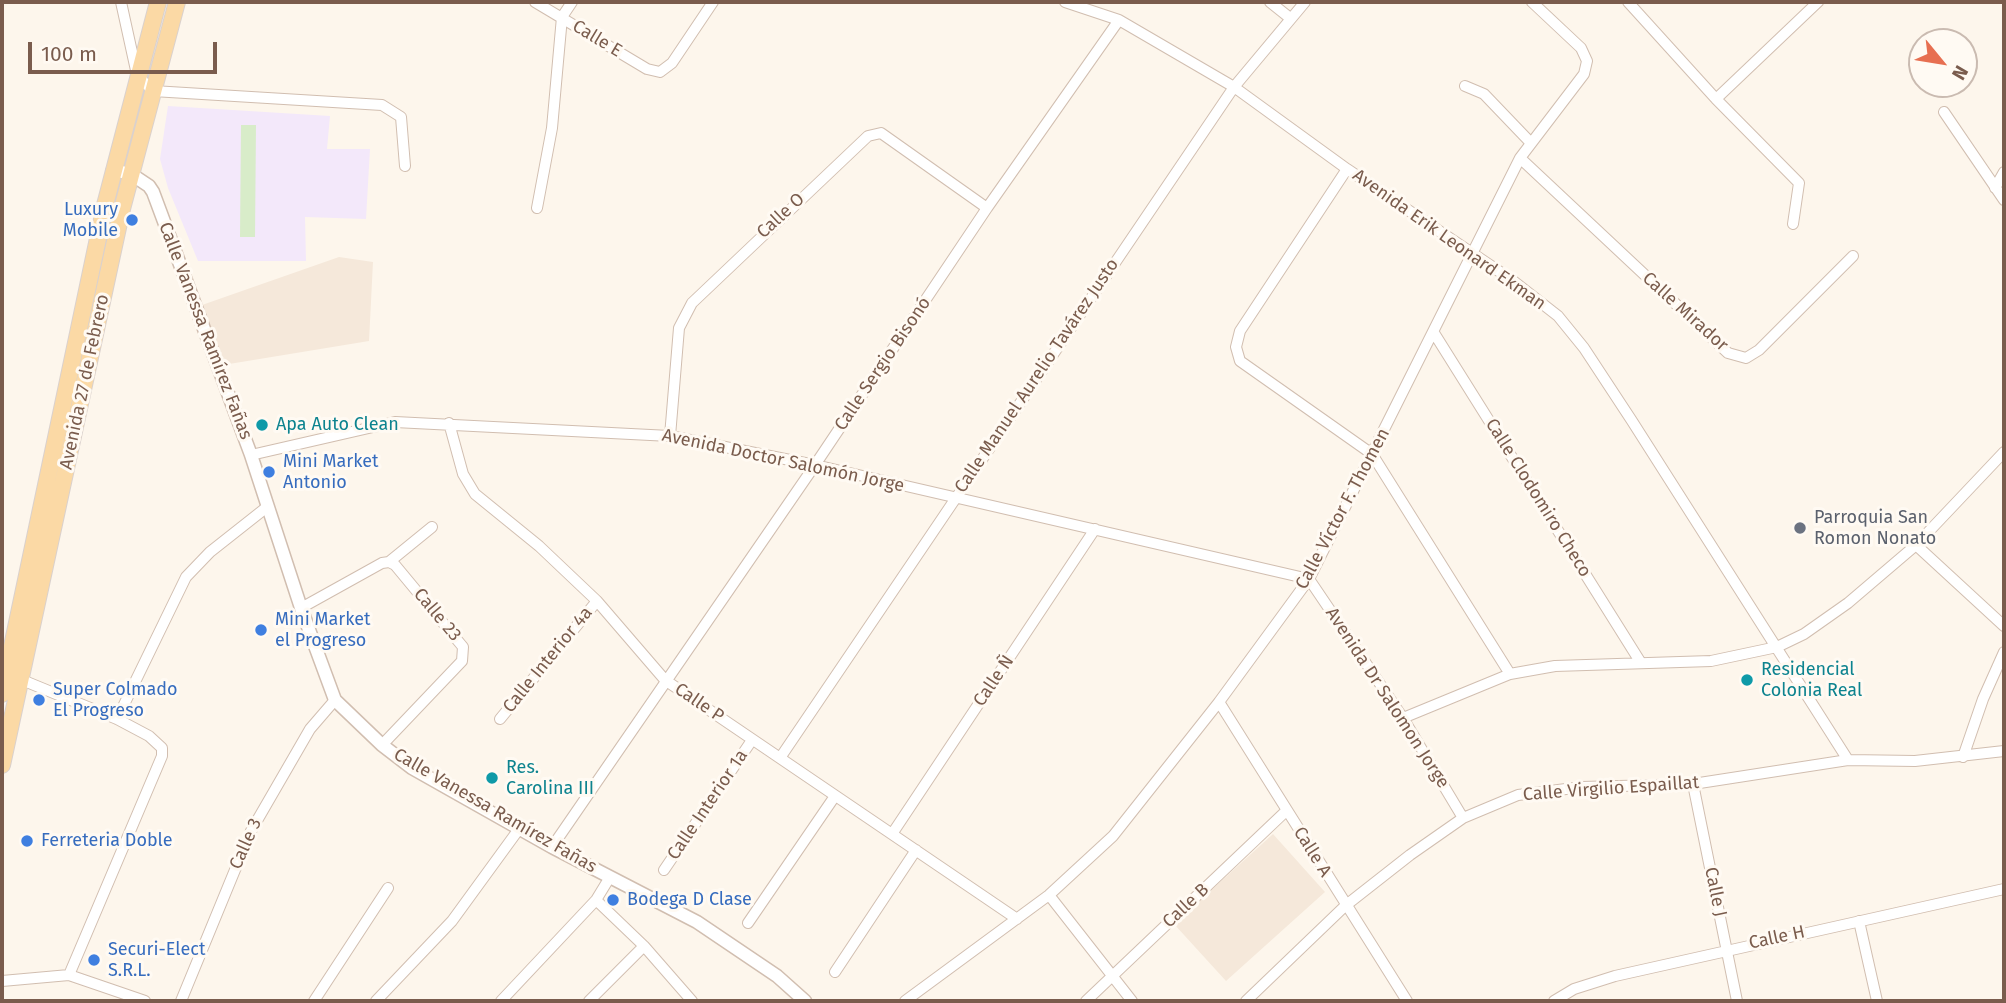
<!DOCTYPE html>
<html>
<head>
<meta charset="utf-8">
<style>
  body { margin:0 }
  #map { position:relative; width:2006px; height:1003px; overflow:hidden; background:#fdf6ec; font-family:"Fira Sans",sans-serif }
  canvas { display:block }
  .frame { position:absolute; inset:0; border:4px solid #7a5c4d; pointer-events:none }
  .north { position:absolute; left:1908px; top:28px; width:70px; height:70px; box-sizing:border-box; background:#fffaf3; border:2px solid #cabbb1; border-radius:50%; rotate:120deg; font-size:19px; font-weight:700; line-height:28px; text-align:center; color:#7a5c4d }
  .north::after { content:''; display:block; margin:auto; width:24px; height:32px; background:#e76f51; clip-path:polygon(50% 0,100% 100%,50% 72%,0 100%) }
  .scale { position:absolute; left:28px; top:42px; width:189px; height:32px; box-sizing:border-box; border:4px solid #7a5c4d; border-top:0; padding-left:9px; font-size:21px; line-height:24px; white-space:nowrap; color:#7a5c4d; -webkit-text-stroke:5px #fffaf3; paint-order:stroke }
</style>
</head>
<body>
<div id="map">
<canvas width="2006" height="1003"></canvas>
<div class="frame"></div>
<div class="north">N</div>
<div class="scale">100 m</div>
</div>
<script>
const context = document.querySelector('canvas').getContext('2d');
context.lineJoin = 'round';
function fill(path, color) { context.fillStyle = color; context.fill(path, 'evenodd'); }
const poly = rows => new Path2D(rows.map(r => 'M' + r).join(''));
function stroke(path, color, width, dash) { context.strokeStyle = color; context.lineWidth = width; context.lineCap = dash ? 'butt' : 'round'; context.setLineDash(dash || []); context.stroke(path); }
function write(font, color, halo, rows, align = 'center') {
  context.font = font + ' "Fira Sans",sans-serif'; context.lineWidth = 6; context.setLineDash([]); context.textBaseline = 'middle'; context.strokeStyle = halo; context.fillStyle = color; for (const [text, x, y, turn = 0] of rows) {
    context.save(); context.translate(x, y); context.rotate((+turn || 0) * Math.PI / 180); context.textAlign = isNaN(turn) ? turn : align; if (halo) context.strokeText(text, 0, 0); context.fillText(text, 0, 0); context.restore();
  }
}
const residential = poly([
  [339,257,373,262,369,341,223,365,202,305],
  [1273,834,1325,892,1226,981,1174,924]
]);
const education = poly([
  [168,106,330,116,327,149,370,149,366,219,305,217,306,261,198,261,168,188,160,159]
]);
const green = poly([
  [241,125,256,125,255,237,240,237]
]);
const minor = poly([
  [121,2,137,75,153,91,382,105,401,117,405,166],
  [535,2,647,69,660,72,672,63,713,2],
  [1065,2,1119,20,1234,87,1347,169,1512,280,1558,316,1584,348,1632,421,1848,760],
  [1270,2,1290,18],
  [1628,2,1716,99,1799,183,1793,224],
  [1465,86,1484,94,1530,142],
  [1716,99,1818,2],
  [1944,112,2004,200],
  [1520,158,1728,353,1746,358,1759,350,1853,256],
  [1347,169,1240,331,1236,347,1240,361,1372,454,1510,674],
  [1995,188,2004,172],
  [537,208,552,128,562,17,572,2],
  [1434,333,1641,663],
  [449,423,463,474,475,494,539,546,597,601,665,680,1017,919],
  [670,436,679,328,692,303,868,136,881,133,987,208],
  [251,455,395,422,670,436,815,465,1309,579,1403,718,1463,818],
  [1916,545,2004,626],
  [389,562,432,527],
  [301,608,382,563,389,562,395,565,463,647,462,661,382,745],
  [22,680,117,719,149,736,162,748,162,756,69,975],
  [1219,702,1407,1001],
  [1403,718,1510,674,1555,666,1711,661,1777,647,1804,634,1848,603,1916,545,2004,452],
  [117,719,186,577,210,552,267,507],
  [500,719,597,601],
  [1963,757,1983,699,2004,652],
  [780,758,1234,87,1305,2],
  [1693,784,1737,1001],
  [892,834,1095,529],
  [552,847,815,465,987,208,1119,20],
  [664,870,752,740],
  [1049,895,1132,1001],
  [596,900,644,946,692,1001],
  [1859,921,1877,1001],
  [748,923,835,796],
  [835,972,916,850],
  [2,981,69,975,145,1001],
  [181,1001,251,831,310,729,335,700],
  [314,1001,388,888],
  [376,1001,452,921,519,829],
  [501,1001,596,900,610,877],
  [589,1001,644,946],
  [905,1001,1049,895,1113,836,1219,702,1309,579,1520,158,1584,74,1587,61,1581,48,1532,2],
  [1086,1001,1286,811],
  [1246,1001,1345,906,1410,855,1463,818,1518,795,1582,787,1693,784,1848,760,1915,761,2004,751],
  [1554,1001,1574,989,1615,976,2004,889]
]);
const tertiary = poly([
  [113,170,131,174,149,186,153,192,251,455,301,608,335,700,382,745,412,768,552,847,697,922,777,976,805,1001]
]);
const primary = poly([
  [2,694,105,205,158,2],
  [2,765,122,209,177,2]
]);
const markers = [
  [132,220,7,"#3f7fe0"],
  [262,425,7,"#0f9aa8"],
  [269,472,7,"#3f7fe0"],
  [1800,528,7,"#6b7280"],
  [261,630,7,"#3f7fe0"],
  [1747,680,7,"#0f9aa8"],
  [39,700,7,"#3f7fe0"],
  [492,778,7,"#0f9aa8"],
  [27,841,7,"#3f7fe0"],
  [613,900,7,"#3f7fe0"],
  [94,960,7,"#3f7fe0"]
];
const streetNames = [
  ["Calle E",597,39,31],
  ["Calle O",781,216,-43],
  ["Avenida Erik Leonard Ekman",1449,240,35],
  ["Calle Mirador",1685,312,42],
  ["Calle Vanessa Ramírez Fañas",205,331,69],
  ["Calle Sergio Bisonó",883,364,-56],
  ["Calle Manuel Aurelio Tavárez Justo",1037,376,-56],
  ["Avenida 27 de Febrero",85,382,-78],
  ["Avenida Doctor Salomón Jorge",783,461,12],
  ["Calle Clodomiro Checo",1538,498,58],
  ["Calle Víctor F. Thomen",1343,509,-62],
  ["Calle 23",437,615,50],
  ["Calle Interior 4a",548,660,-51],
  ["Calle Ñ",994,681,-56],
  ["Avenida Dr Salomon Jorge",1387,698,57],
  ["Calle P",699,703,34],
  ["Calle Virgilio Espaillat",1611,789,-4],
  ["Calle Interior 1a",708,805,-56],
  ["Calle Vanessa Ramírez Fañas",495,811,30],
  ["Calle 3",246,844,-66],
  ["Calle A",1312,852,58],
  ["Calle J",1715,892,78],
  ["Calle B",1186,906,-43],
  ["Calle H",1777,938,-12]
];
const shopNames = [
  ["Luxury",118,210,"right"],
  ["Mobile",118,231,"right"],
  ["Mini Market",283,462],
  ["Antonio",283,483],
  ["Mini Market",275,620],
  ["el Progreso",275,641],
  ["Super Colmado",53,690],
  ["El Progreso",53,711],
  ["Ferreteria Doble",41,841],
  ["Bodega D Clase",627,900],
  ["Securi-Elect",108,950],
  ["S.R.L.",108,971]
];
const cultureNames = [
  ["Apa Auto Clean",276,425],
  ["Residencial",1761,670],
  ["Colonia Real",1761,691],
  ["Res.",506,768],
  ["Carolina III",506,789]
];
const worshipNames = [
  ["Parroquia San",1814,518],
  ["Romon Nonato",1814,539]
];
fill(residential, '#f5e8da');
fill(education, '#f3e8fa');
fill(green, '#d8ecc9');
stroke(minor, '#d1beb0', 12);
stroke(tertiary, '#d1beb0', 15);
stroke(primary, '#dad1cd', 18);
stroke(minor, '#fff', 10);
stroke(tertiary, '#fff', 12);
stroke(primary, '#fbd9a5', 16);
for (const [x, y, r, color] of markers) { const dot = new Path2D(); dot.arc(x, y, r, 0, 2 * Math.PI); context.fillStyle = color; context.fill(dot); stroke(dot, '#fffaf3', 2.5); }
write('18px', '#7a5c4d', '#fffaf3', streetNames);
write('18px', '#366cbe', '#fffaf3', shopNames, 'left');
write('18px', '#0d838f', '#fffaf3', cultureNames, 'left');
write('18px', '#5b616d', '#fffaf3', worshipNames, 'left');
</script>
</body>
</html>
